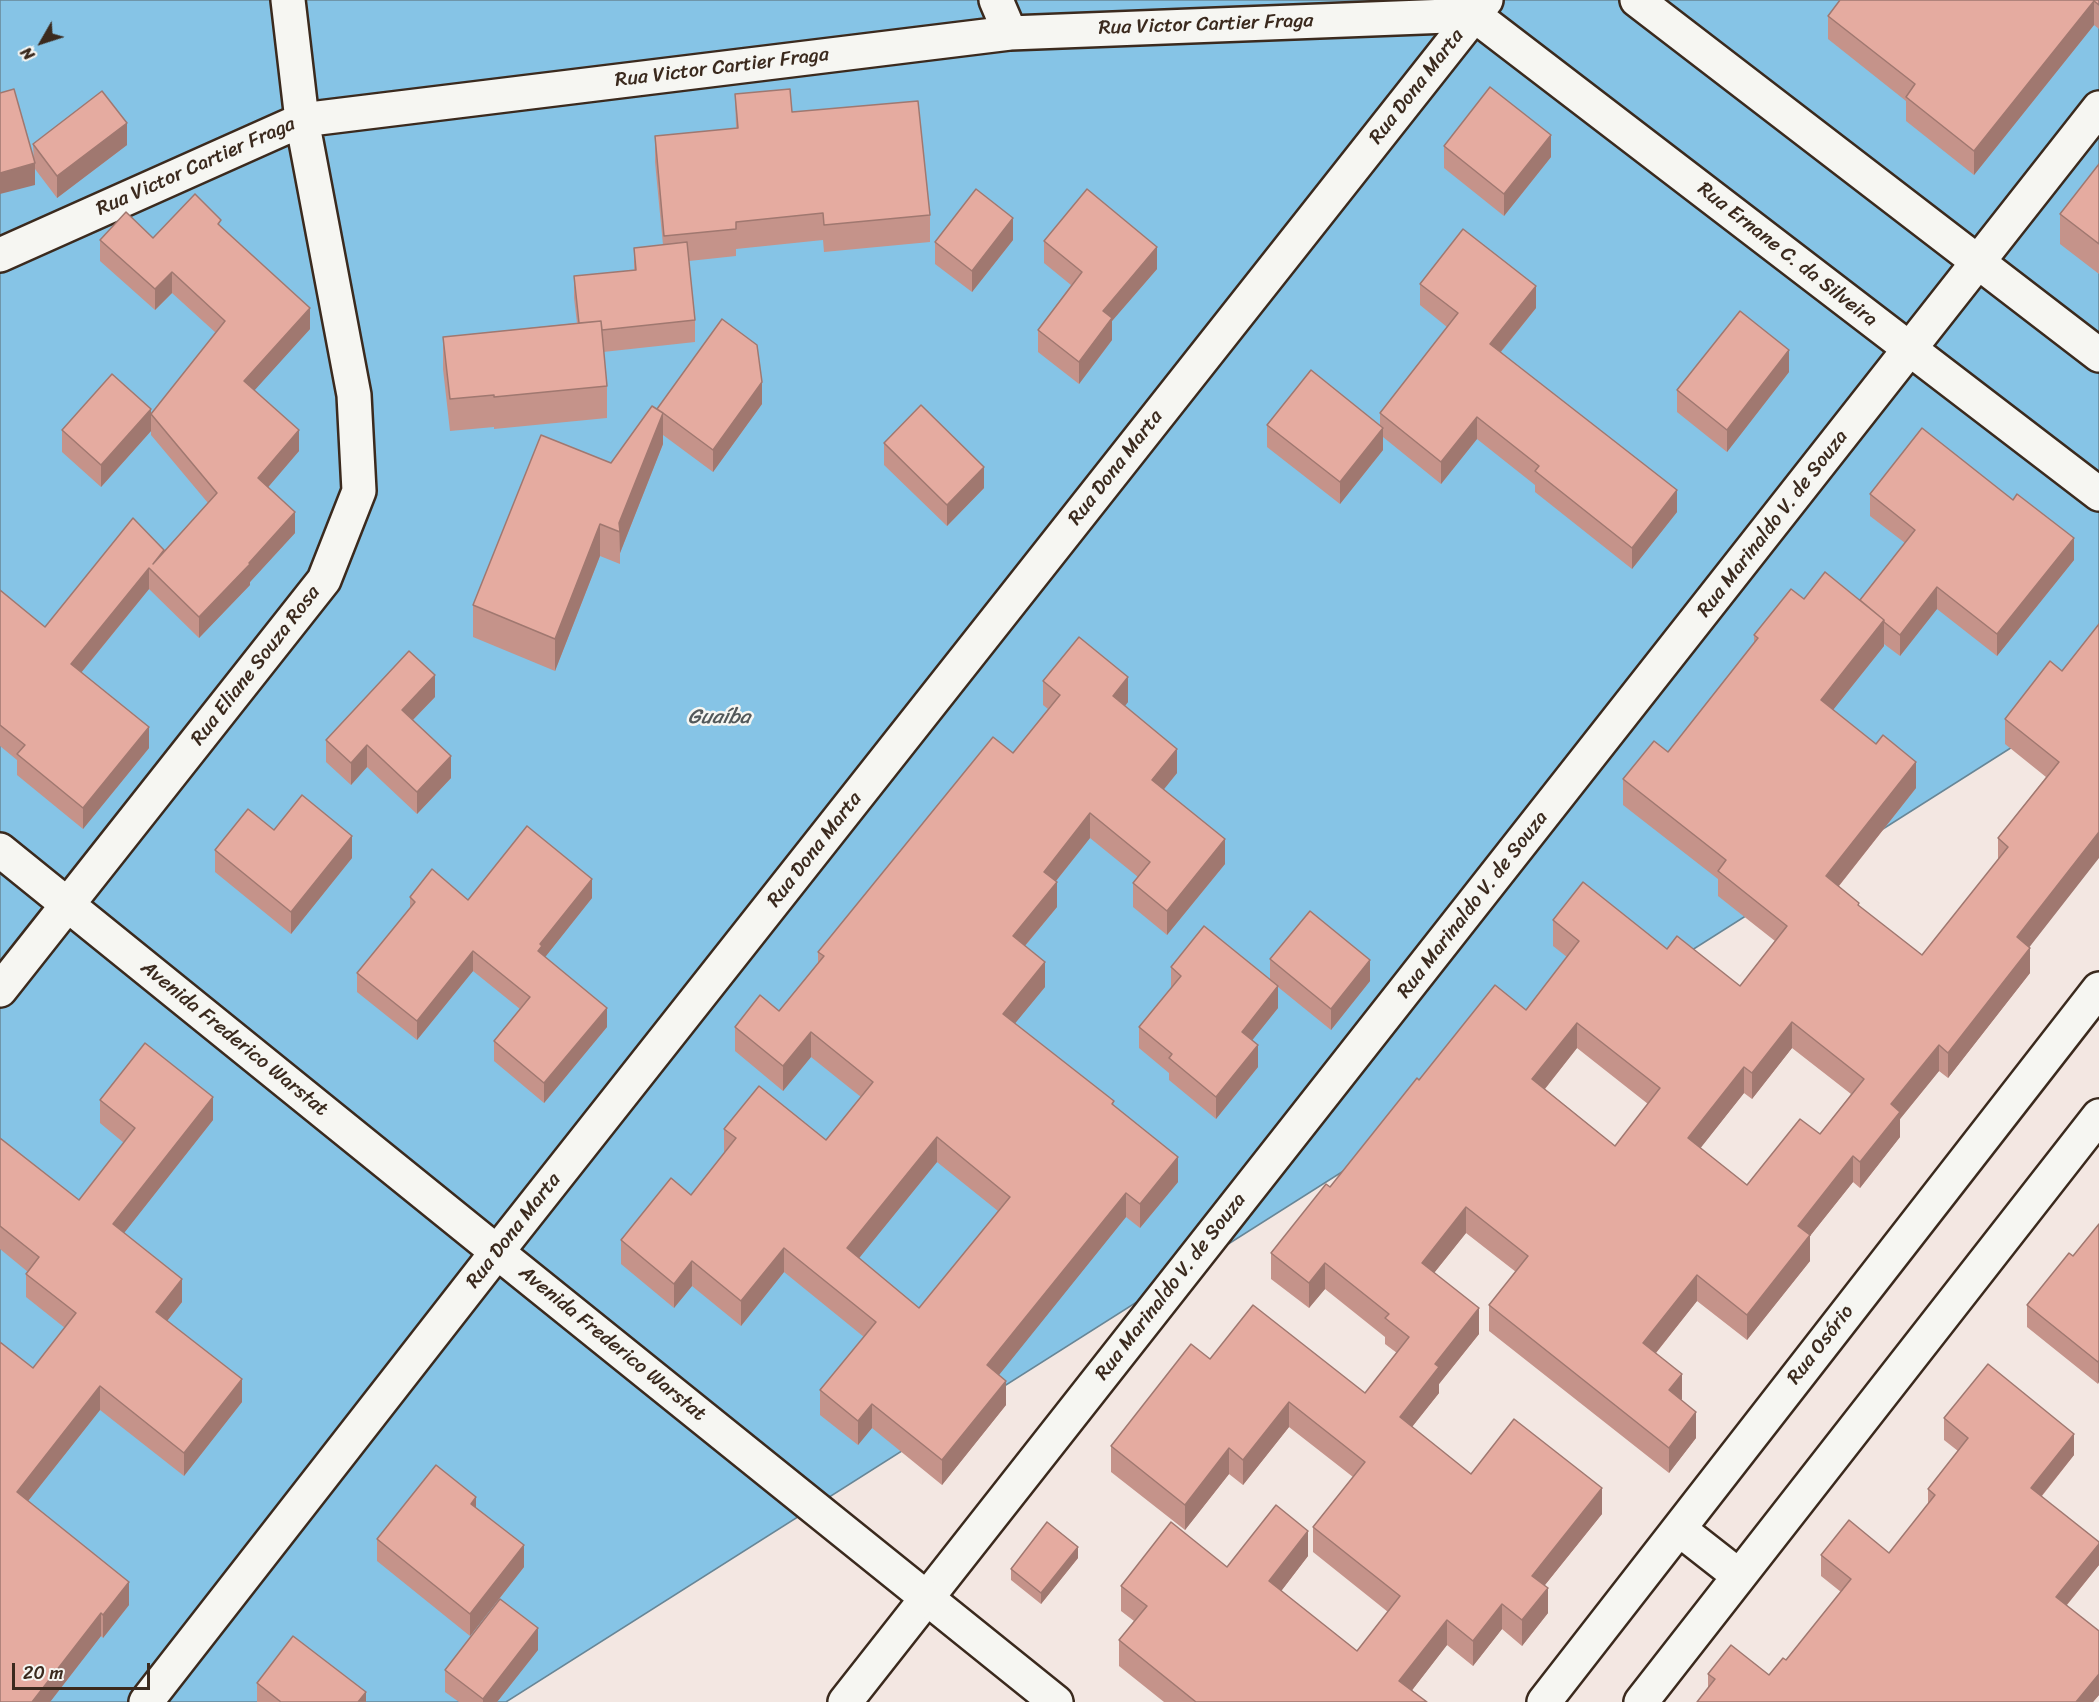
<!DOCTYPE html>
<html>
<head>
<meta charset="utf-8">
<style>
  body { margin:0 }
  #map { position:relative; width:2099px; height:1702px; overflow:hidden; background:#f3e7e2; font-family:Sriracha,sans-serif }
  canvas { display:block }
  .north { position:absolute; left:12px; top:12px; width:60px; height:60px; -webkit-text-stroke:4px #f6f6f2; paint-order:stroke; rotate:231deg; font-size:16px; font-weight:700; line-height:24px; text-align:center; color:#3b2a1e }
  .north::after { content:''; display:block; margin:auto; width:21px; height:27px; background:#3b2a1e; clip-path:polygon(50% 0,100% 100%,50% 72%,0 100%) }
  .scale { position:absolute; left:12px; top:1663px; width:138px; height:27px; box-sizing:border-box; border:3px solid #3b2a1e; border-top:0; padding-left:8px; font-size:18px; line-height:21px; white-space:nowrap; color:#3b2a1e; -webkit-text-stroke:4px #f6f6f2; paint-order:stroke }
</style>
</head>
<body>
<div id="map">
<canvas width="2099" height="1702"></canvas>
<div class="north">N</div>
<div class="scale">20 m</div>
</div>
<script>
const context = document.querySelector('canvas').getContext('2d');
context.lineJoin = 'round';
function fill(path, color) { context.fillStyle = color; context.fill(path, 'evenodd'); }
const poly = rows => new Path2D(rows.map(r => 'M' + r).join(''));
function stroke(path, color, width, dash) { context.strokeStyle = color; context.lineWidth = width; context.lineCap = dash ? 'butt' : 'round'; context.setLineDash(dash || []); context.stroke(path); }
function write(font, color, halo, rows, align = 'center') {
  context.font = font + ' Sriracha,sans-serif'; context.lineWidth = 5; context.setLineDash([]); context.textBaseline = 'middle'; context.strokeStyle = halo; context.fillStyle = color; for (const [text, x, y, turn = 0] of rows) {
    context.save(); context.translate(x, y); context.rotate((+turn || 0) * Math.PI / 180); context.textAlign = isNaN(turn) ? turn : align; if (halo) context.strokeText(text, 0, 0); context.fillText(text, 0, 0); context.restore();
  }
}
const water = poly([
  [0,0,2099,0,2099,692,506,1702,0,1702,0,0]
]);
const minor = poly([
  [996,0,1010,33],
  [0,255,302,120,1010,33,1474,15],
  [0,850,497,1252,146,1702],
  [0,990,324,580,359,491,354,395,302,120,288,0],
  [1679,1529,1739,1576],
  [845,1702,2099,108],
  [1544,1702,2099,989],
  [1641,1702,2099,1116]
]);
const tertiary = poly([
  [1637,0,2099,355],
  [1474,15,2099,494],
  [1056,1702,497,1252,1486,0]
]);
const wall = poly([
  [2099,0,2099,29,2094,25,1974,175,1906,121,1906,101,1828,39,1828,16],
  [735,94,792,112,930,215,930,242,824,252,823,240,736,249,736,256,689,261,695,320,695,342,603,352,607,386,607,418,494,429,494,427,450,431,443,369,443,337,577,323,574,298,574,276,634,270,634,248,663,245,655,162,655,136,736,128],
  [33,144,127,145,57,198,35,169,35,185],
  [1444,146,1551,157,1504,216,1444,168],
  [2099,164,2099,274,2060,244,2060,214],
  [221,227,310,329,254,390,299,451,268,487,295,533,250,582,250,585,199,638,149,589,81,673,149,748,83,829,17,775,17,760,0,746,0,590,45,627,164,551,208,503,151,435,151,431,101,487,62,452,62,430,151,414,216,333,172,293,155,310,100,261,100,240,153,238],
  [1013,240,972,292,935,264,935,242],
  [1044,241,1157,269,1112,321,1112,340,1079,384,1038,352,1038,330,1071,285,1044,263],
  [1420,284,1536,308,1501,352,1677,512,1632,569,1535,492,1535,485,1477,439,1441,484,1383,437,1383,450,1340,504,1267,447,1267,425,1380,425,1380,413,1447,327,1420,305],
  [1789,372,1727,452,1677,412,1677,390],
  [762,404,713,472,663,435,663,444,620,553,620,564,600,556,555,671,473,637,473,605,611,463,657,409],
  [884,443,984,488,947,526,884,465],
  [1870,494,2074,560,1997,656,1937,609,1900,656,1884,644,1884,646,1833,710,1916,788,1839,886,1859,906,1922,955,1998,860,1998,838,2046,777,2005,744,2005,719,2062,671,2099,624,2029,947,2030,973,1948,1078,1939,1071,1900,1119,1900,1137,1860,1188,1853,1182,1810,1236,1810,1261,1747,1340,1697,1301,1656,1353,1682,1399,1681,1400,1696,1438,1669,1473,1489,1331,1489,1305,1516,1272,1466,1233,1434,1273,1479,1334,1439,1384,1439,1393,1412,1427,1471,1474,1602,1514,1545,1585,1548,1613,1522,1646,1502,1629,1473,1666,1447,1645,1412,1690,1427,1702,1164,1702,1119,1666,1119,1640,1134,1621,1121,1611,1121,1586,1227,1567,1308,1556,1281,1591,1357,1651,1388,1612,1313,1552,1313,1527,1353,1477,1289,1427,1243,1485,1229,1474,1185,1530,1111,1472,1111,1446,1210,1359,1365,1393,1397,1353,1385,1344,1385,1337,1325,1289,1309,1308,1271,1279,1271,1253,1330,1187,1419,1080,1526,1010,1567,957,1553,946,1553,920,1667,949,1740,986,1775,941,1718,896,1718,879,1623,805,1623,779,1668,752,1754,642,1754,635,1804,599,1860,600,1905,543,1870,516],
  [1577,1048,1648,1104,1615,1146,1545,1089],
  [1792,1048,1851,1094,1820,1134,1747,1185,1700,1148,1744,1093,1752,1099],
  [1043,681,1128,702,1125,706,1177,773,1164,789,1225,864,1167,935,1133,907,1133,883,1138,877,1090,838,1056,881,1057,907,1025,946,1045,987,1015,1023,1114,1106,1178,1182,1140,1228,1126,1217,998,1375,1006,1405,942,1485,872,1428,858,1445,820,1415,820,1390,864,1337,784,1272,741,1326,692,1286,674,1308,621,1264,621,1240,691,1195,724,1153,724,1129,826,1140,861,1097,811,1057,783,1091,735,1051,735,1027,779,1011,818,963,818,952,1013,753,1048,709,1043,705],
  [937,1162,998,1211,919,1308,859,1258],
  [435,697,413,720,451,778,417,814,367,767,351,785,326,762,326,740],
  [274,830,352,858,291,934,215,872,215,850],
  [410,897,468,900,592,898,545,957,607,1027,544,1103,494,1061,494,1041,520,1009,473,971,417,1040,357,992,357,973,410,908],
  [1270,959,1370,981,1331,1030,1278,987,1278,1008,1252,1040,1258,1067,1216,1119,1169,1080,1169,1073,1139,1048,1139,1027,1171,988,1171,967,1270,980],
  [100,1100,213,1120,124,1233,182,1302,167,1321,242,1402,184,1476,100,1410,28,1501,129,1605,103,1638,101,1636,50,1702,0,1702,33,1368,65,1328,26,1297,26,1274,28,1272,0,1249,0,1138,79,1200,124,1143,100,1123],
  [2099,1224,2098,1384,2027,1327,2027,1305,2073,1256],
  [1944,1418,2074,1455,2042,1496,2099,1565,2067,1605,2099,1695,2093,1702,1697,1702,1708,1688,1708,1674,1769,1675,1786,1660,1841,1592,1821,1576,1821,1555,1889,1553,1928,1504,1928,1489,1958,1451,1944,1440],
  [476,1508,524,1567,470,1636,377,1561,377,1539],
  [1078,1558,1041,1604,1011,1580,1011,1569],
  [538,1650,497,1702,459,1702,445,1692,445,1670],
  [257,1683,366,1702,257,1702]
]);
const shadedWall = poly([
  [2094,1,2094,25,1974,175,1974,151],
  [127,123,127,145,57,198,57,176],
  [1551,135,1551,157,1504,216,1504,194],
  [35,163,35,185,0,194,0,173],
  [1013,218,1013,240,972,292,972,271],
  [1157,247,1157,269,1112,321,1112,340,1079,384,1079,362,1103,311],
  [172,272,172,293,155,310,155,289],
  [1536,286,1536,308,1490,365,1490,344],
  [310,308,310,329,244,402,244,381],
  [1789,350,1789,372,1727,452,1727,430],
  [762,382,762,404,713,472,713,450],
  [151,409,151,431,101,487,101,465],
  [663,413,663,444,620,553,619,523],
  [1477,417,1477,439,1441,484,1441,462],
  [1383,428,1383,450,1340,504,1340,482],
  [299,430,299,451,258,499,258,478],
  [984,467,984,488,947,526,947,505],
  [1677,490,1677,512,1632,569,1632,548],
  [295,512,295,533,250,582,250,585,199,638,199,617],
  [600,524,600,556,555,671,555,639],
  [2074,538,2074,560,1997,656,1997,634],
  [149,568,149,589,71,685,71,664],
  [1937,587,1937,609,1900,656,1900,635],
  [1884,620,1884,646,1821,725,1821,700],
  [435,675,435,697,402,731,402,710],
  [1128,677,1128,702,1113,721,1113,696],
  [149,727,149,748,83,829,83,808],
  [367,745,367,767,351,785,351,763],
  [1177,749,1177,773,1152,804,1152,780],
  [451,756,451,778,417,814,417,792],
  [1916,762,1916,788,1826,902,1826,876],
  [1090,813,1090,838,1044,896,1044,872],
  [2099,832,2099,858,2017,963,2017,937],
  [352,836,352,858,291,934,291,912],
  [1225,839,1225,864,1167,935,1167,911],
  [592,879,592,898,542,961,538,951,540,944],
  [1057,882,1057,907,1013,960,1013,936],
  [2030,948,2030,973,1948,1078,1948,1053],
  [473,951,473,971,417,1040,417,1021],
  [1370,960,1370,981,1331,1030,1331,1009],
  [1045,962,1045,987,1003,1038,1003,1014],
  [1278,986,1278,1008,1242,1053,1242,1032],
  [607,1008,607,1027,544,1103,544,1083],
  [1792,1022,1792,1048,1752,1099,1752,1073],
  [1577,1023,1577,1048,1532,1105,1532,1079],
  [811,1032,811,1057,783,1091,783,1066],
  [1258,1045,1258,1067,1216,1119,1216,1097],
  [1939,1045,1939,1071,1900,1119,1900,1137,1860,1188,1860,1162,1891,1104],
  [1744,1067,1744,1093,1688,1164,1688,1138],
  [213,1097,213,1120,113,1247,113,1224],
  [937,1137,937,1162,847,1273,847,1248],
  [1853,1156,1853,1182,1810,1236,1810,1261,1747,1340,1747,1315,1798,1226],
  [1178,1157,1178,1182,1140,1228,1140,1204],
  [1126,1193,1126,1217,987,1390,987,1365],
  [1466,1207,1466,1233,1422,1288,1422,1263],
  [784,1248,784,1272,741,1326,741,1301],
  [692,1261,692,1286,674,1308,674,1284],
  [1325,1263,1325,1289,1309,1308,1309,1283],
  [1697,1275,1697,1301,1643,1369,1643,1343],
  [182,1279,182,1302,156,1335,156,1312],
  [1479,1308,1479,1334,1439,1384,1439,1393,1400,1442,1400,1417,1435,1364],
  [2099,1360,2099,1382,2098,1384,2098,1362],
  [1682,1374,1682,1399,1669,1416,1669,1390],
  [242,1379,242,1402,184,1476,184,1453],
  [1006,1381,1006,1405,942,1485,942,1460],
  [100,1386,100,1410,17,1515,17,1492],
  [1289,1402,1289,1427,1243,1485,1243,1460],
  [872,1404,872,1428,858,1445,858,1421],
  [1696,1412,1696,1438,1669,1473,1669,1448],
  [2074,1434,2074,1455,2031,1509,2031,1488],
  [1229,1448,1229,1474,1185,1530,1185,1505],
  [1602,1488,1602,1514,1532,1601,1532,1576],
  [476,1497,476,1519,471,1504],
  [1308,1531,1308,1556,1269,1607,1269,1581],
  [2099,1544,2099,1565,2056,1618,2056,1597],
  [524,1545,524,1567,470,1636,470,1614],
  [1078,1547,1078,1558,1041,1604,1041,1593],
  [129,1582,129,1605,103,1638,103,1615],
  [1548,1588,1548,1613,1522,1646,1522,1620],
  [1502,1604,1502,1629,1473,1666,1473,1641],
  [101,1613,101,1636,50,1702,32,1702],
  [1447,1620,1447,1645,1403,1702,1399,1681],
  [538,1628,538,1650,497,1702,483,1702,483,1699],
  [2099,1674,2099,1695,2093,1702,2076,1702],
  [366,1692,366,1702,358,1702]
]);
const building = poly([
  [1840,0,2099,0,2099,5,2094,1,1974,151,1906,97,1915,84,1828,16,1840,0],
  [1490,87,1551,135,1504,194,1444,146,1490,87],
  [14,89,35,163,0,173,0,93,14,89],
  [790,89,792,112,918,101,930,215,824,225,823,213,736,222,736,229,664,236,655,136,738,128,735,94,790,89],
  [102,91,127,123,57,176,33,144,102,91],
  [2099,164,2099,244,2060,214,2099,164],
  [976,189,1013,218,972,271,935,242,976,189],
  [1087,189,1157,247,1103,311,1112,318,1079,362,1038,330,1082,272,1044,241,1087,189],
  [195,194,221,220,218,224,310,308,244,381,299,430,258,478,295,512,249,563,250,564,199,617,149,568,71,664,149,727,83,808,17,754,25,745,0,725,0,590,45,627,133,518,164,550,153,564,217,493,151,414,225,321,172,272,155,289,100,240,126,212,153,238,195,194],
  [1463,229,1536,286,1490,344,1677,490,1632,548,1535,471,1539,466,1477,417,1441,462,1380,413,1458,313,1420,284,1463,229],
  [687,242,695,320,602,330,601,321,579,323,574,276,636,270,634,248,687,242],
  [1740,311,1789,350,1727,430,1677,390,1740,311],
  [722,319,757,345,762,382,713,450,663,413,657,409,722,319],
  [601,321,607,386,494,397,494,395,450,399,443,337,601,321],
  [1311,370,1383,428,1340,482,1267,425,1311,370],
  [112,374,151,409,101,465,62,430,112,374],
  [921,405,984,467,947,505,884,443,921,405],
  [652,406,663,413,619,523,620,532,600,524,555,639,473,605,541,435,611,463,652,406],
  [1922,428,2013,500,2017,494,2074,538,1997,634,1937,587,1900,635,1884,622,1884,620,1860,600,1915,530,1870,494,1922,428],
  [1825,572,1884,620,1821,700,1876,744,1883,735,1916,762,1826,876,1859,903,1858,905,1922,955,2008,847,1998,838,2059,762,2005,719,2050,661,2062,671,2099,624,2099,832,2017,937,2030,948,1948,1053,1939,1045,1891,1104,1900,1112,1860,1162,1853,1156,1798,1226,1810,1235,1747,1315,1697,1275,1643,1343,1682,1374,1669,1390,1696,1412,1669,1448,1489,1305,1528,1256,1466,1207,1422,1263,1479,1308,1435,1364,1439,1367,1400,1417,1471,1474,1514,1419,1602,1488,1532,1576,1548,1588,1522,1620,1502,1604,1473,1641,1447,1620,1399,1681,1427,1702,1196,1702,1119,1640,1147,1606,1121,1586,1171,1522,1227,1567,1276,1505,1308,1531,1269,1581,1357,1651,1400,1596,1313,1527,1365,1462,1289,1402,1243,1460,1229,1448,1185,1505,1111,1446,1191,1344,1210,1359,1253,1305,1365,1393,1409,1337,1385,1318,1389,1314,1325,1263,1309,1283,1271,1253,1326,1184,1330,1187,1417,1078,1419,1080,1495,985,1526,1010,1579,941,1553,920,1583,882,1667,949,1677,936,1740,986,1787,926,1718,871,1726,860,1623,779,1654,741,1668,752,1758,638,1754,635,1791,589,1804,599,1825,572],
  [1792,1022,1864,1079,1820,1134,1800,1119,1747,1185,1688,1138,1744,1067,1752,1073,1792,1022],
  [1577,1023,1660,1088,1615,1146,1532,1079,1577,1023],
  [1079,637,1128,677,1113,696,1177,749,1152,780,1225,839,1167,911,1133,883,1150,862,1090,813,1044,872,1057,882,1013,936,1045,962,1003,1014,1114,1101,1112,1104,1178,1157,1140,1204,1126,1193,987,1365,1006,1381,942,1460,872,1404,858,1421,820,1390,876,1322,784,1248,741,1301,692,1261,674,1284,621,1240,671,1178,691,1195,736,1138,724,1129,759,1086,826,1140,873,1082,811,1032,783,1066,735,1027,760,995,779,1011,824,956,818,952,993,737,1013,753,1060,695,1043,681,1079,637],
  [937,1137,1010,1197,919,1308,847,1248,937,1137],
  [409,651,435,675,402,710,451,756,417,792,367,745,351,763,326,740,409,651],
  [302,795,352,836,291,912,215,850,248,809,274,830,302,795],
  [527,826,592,879,540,944,542,946,538,951,607,1008,544,1083,494,1041,530,997,473,951,417,1021,357,973,415,902,410,897,432,869,468,900,527,826],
  [1310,911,1370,960,1331,1009,1270,959,1310,911],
  [1204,926,1278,986,1242,1032,1258,1045,1216,1097,1169,1058,1172,1054,1139,1027,1181,976,1171,967,1204,926],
  [145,1043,213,1097,113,1224,182,1279,156,1312,242,1379,184,1453,100,1386,17,1492,129,1582,103,1615,101,1613,32,1702,0,1702,0,1342,33,1368,76,1313,26,1274,39,1257,0,1226,0,1138,79,1200,135,1128,100,1100,145,1043],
  [2099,1224,2099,1360,2098,1362,2027,1305,2069,1253,2073,1256,2099,1224],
  [1988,1364,2074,1434,2031,1488,2099,1542,2099,1544,2056,1597,2099,1631,2099,1674,2076,1702,1697,1702,1715,1679,1708,1674,1731,1645,1769,1675,1783,1658,1786,1660,1851,1579,1821,1555,1849,1520,1889,1553,1935,1495,1928,1489,1968,1438,1944,1418,1988,1364],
  [436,1465,476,1497,471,1504,524,1545,470,1614,377,1539,436,1465],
  [1047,1522,1078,1547,1041,1593,1011,1569,1047,1522],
  [500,1599,538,1628,483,1699,445,1670,500,1599],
  [293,1636,366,1692,358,1702,281,1702,257,1683,293,1636]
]);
const streetNames = [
  ["Rua Victor Cartier Fraga",1206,25,-2],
  ["Rua Victor Cartier Fraga",722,68,-7],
  ["Rua Dona Marta",1417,87,-52],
  ["Rua Victor Cartier Fraga",196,167,-24],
  ["Rua Ernane C. da Silveira",1787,255,38],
  ["Rua Dona Marta",1116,468,-52],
  ["Rua Marinaldo V. de Souza",1773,524,-52],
  ["Rua Eliane Souza Rosa",256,666,-52],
  ["Rua Dona Marta",815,850,-52],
  ["Rua Marinaldo V. de Souza",1473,905,-52],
  ["Avenida Frederico Warstat",234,1039,39],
  ["Rua Dona Marta",514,1231,-52],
  ["Rua Marinaldo V. de Souza",1171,1287,-52],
  ["Avenida Frederico Warstat",612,1344,39],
  ["Rua Osório",1821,1345,-52]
];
const waterNames = [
  ["Guaíba",719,718]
];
fill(water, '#86c4e6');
stroke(water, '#688696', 1.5);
stroke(minor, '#3b2a1e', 38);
stroke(tertiary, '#3b2a1e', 38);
stroke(minor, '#f6f6f2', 33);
stroke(tertiary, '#f6f6f2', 33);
fill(wall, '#c5938a');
fill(shadedWall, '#a07870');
fill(building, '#e5aba0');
stroke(building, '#a07870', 1.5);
write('20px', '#3b2a1e', '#f6f6f2', streetNames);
write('italic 21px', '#52585a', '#f6f6f2', waterNames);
</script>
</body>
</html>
